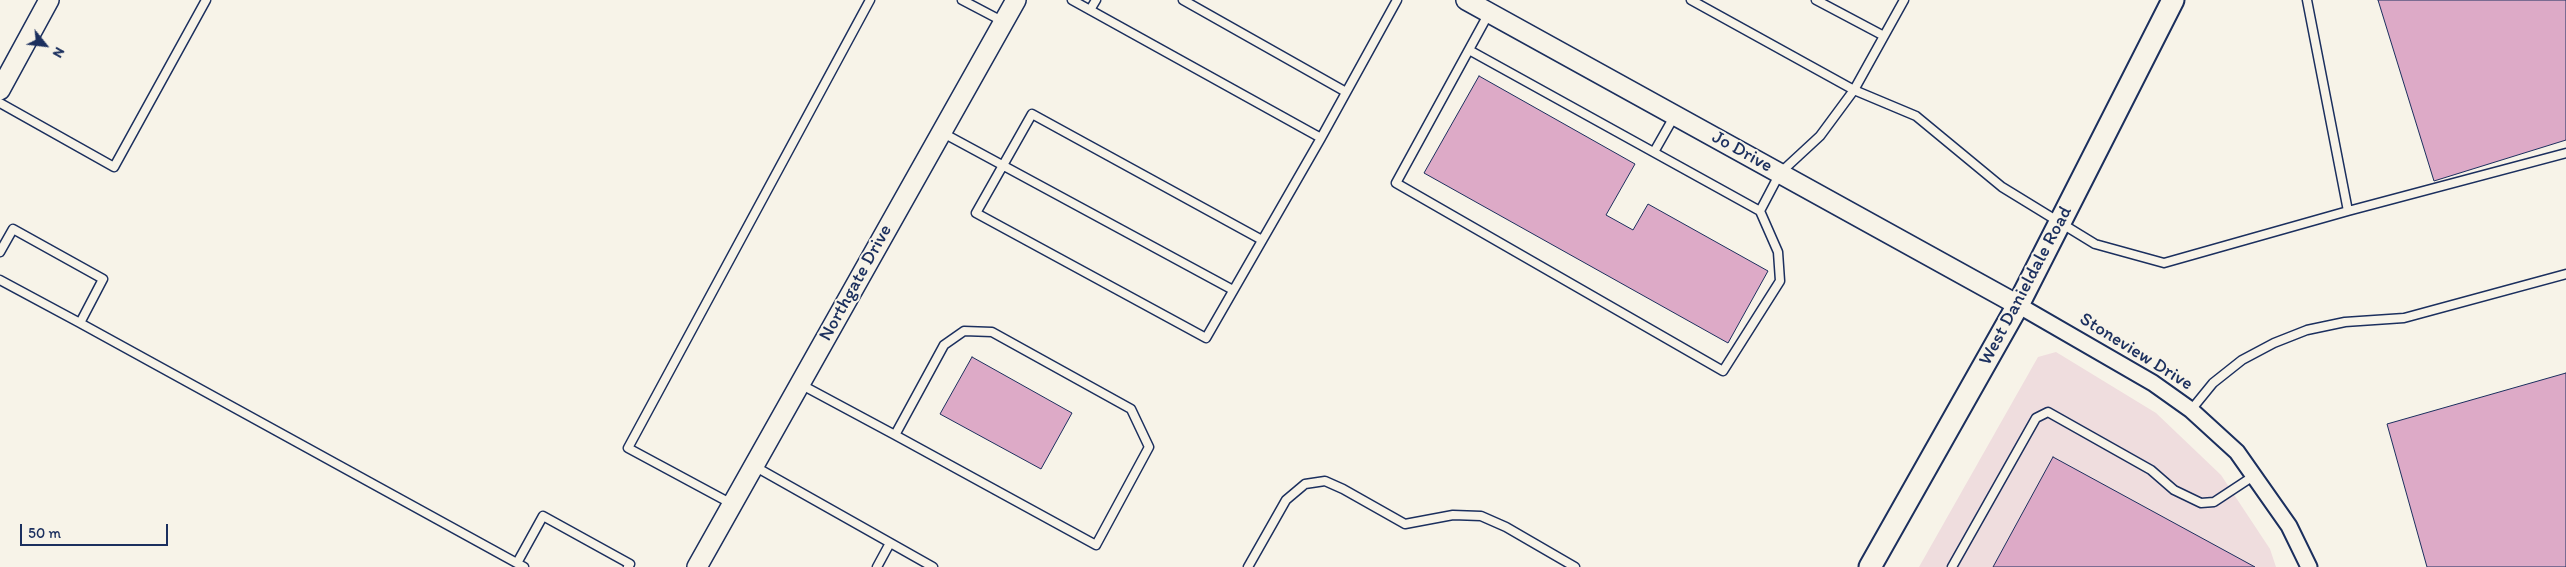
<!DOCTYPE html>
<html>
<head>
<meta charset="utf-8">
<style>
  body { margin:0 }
  #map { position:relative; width:2566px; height:567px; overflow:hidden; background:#f7f3e8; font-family:Itim,sans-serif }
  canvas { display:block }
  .north { position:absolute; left:20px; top:20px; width:50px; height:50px; -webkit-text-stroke:4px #f7f3e8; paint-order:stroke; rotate:119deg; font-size:14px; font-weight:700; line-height:20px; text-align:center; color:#1b2f5e }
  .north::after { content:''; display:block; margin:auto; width:18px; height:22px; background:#1b2f5e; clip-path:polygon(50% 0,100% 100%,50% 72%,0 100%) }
  .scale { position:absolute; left:20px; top:524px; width:148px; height:22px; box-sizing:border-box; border:2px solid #1b2f5e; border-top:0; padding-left:6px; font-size:15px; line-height:18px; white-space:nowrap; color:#1b2f5e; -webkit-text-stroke:4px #f7f3e8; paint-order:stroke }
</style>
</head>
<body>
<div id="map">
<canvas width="2566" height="567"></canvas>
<div class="north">N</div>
<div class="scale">50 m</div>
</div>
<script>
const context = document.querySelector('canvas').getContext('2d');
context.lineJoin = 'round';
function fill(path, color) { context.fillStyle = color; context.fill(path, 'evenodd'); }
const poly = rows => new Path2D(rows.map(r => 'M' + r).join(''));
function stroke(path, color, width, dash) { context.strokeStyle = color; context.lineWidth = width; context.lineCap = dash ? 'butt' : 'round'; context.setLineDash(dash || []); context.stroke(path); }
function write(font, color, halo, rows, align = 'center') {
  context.font = font + ' Itim,sans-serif'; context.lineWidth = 4; context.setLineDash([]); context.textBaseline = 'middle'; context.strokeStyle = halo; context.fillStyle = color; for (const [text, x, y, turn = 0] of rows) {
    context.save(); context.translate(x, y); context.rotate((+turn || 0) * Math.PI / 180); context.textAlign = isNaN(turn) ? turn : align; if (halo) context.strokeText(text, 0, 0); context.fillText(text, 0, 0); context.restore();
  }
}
const built = poly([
  [2056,352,2156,413,2221,475,2270,549,2276,567,1919,567,2038,357]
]);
const building = poly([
  [2378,0,2566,0,2566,140,2434,181,2378,0],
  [1479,76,1635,164,1606,215,1633,230,1648,204,1768,271,1728,343,1424,173,1479,76],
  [972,357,1072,413,1041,469,940,414,972,357],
  [2566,373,2566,567,2427,567,2387,424,2566,373],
  [2053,457,2255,567,1993,567,2053,457]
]);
const service = poly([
  [962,0,1004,22],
  [1072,0,1321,138],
  [1183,0,1346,92],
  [1691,0,1854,90,1916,116,2002,187,2095,244,2164,263,2348,211,2307,0],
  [1816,0,1884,36],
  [1090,10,1096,0],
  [1469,50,1760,211,1778,252,1780,281,1723,371,1396,183,1489,13],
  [0,103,114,167,206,0],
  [943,133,1233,290],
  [1654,152,1675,115],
  [1760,211,1780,173,1820,136,1854,90,1904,0],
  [2348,211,2566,153],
  [1262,240,1032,114,976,213,1206,338,1321,138,1397,0],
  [0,252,13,229,103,279,80,323,0,280],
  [80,323,524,567],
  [800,384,895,435,1096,545,1149,447,1131,409,992,332,964,331,944,345,895,435],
  [2191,410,2213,383,2242,360,2274,343,2307,330,2345,322,2404,318,2566,274],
  [754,466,933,567],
  [732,504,628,448,870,0],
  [517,563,543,516,630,564,628,567],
  [877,567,890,543],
  [1248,567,1286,500,1305,484,1325,481,1343,489,1405,524,1453,515,1481,516,1506,527,1575,567],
  [1952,567,2036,418,2048,412,2151,470,2174,490,2201,503,2214,502,2255,475]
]);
const minor = poly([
  [2018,305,2153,383,2191,410,2237,452,2289,526,2309,567]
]);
const tertiary = poly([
  [1466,0,2018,305],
  [0,90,49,0],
  [697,567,1016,0]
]);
const secondary = poly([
  [1870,567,2018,305,2173,0]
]);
const streetNames = [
  ["Jo Drive",1742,152,29],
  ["Northgate Drive",856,283,-61],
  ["West Danieldale Road",2026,286,-62],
  ["Stoneview Drive",2136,352,32]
];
fill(built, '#efddde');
fill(building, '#ddaac7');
stroke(building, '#1b2f5e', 1);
stroke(service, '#1b2f5e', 11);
stroke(minor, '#1b2f5e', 19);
stroke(tertiary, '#1b2f5e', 22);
stroke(secondary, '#1b2f5e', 25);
stroke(service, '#f7f3e8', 8);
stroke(minor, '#f7f3e8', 15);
stroke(tertiary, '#f7f3e8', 19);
stroke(secondary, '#f7f3e8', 21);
write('19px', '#1b2f5e', '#f7f3e8', streetNames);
</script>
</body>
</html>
